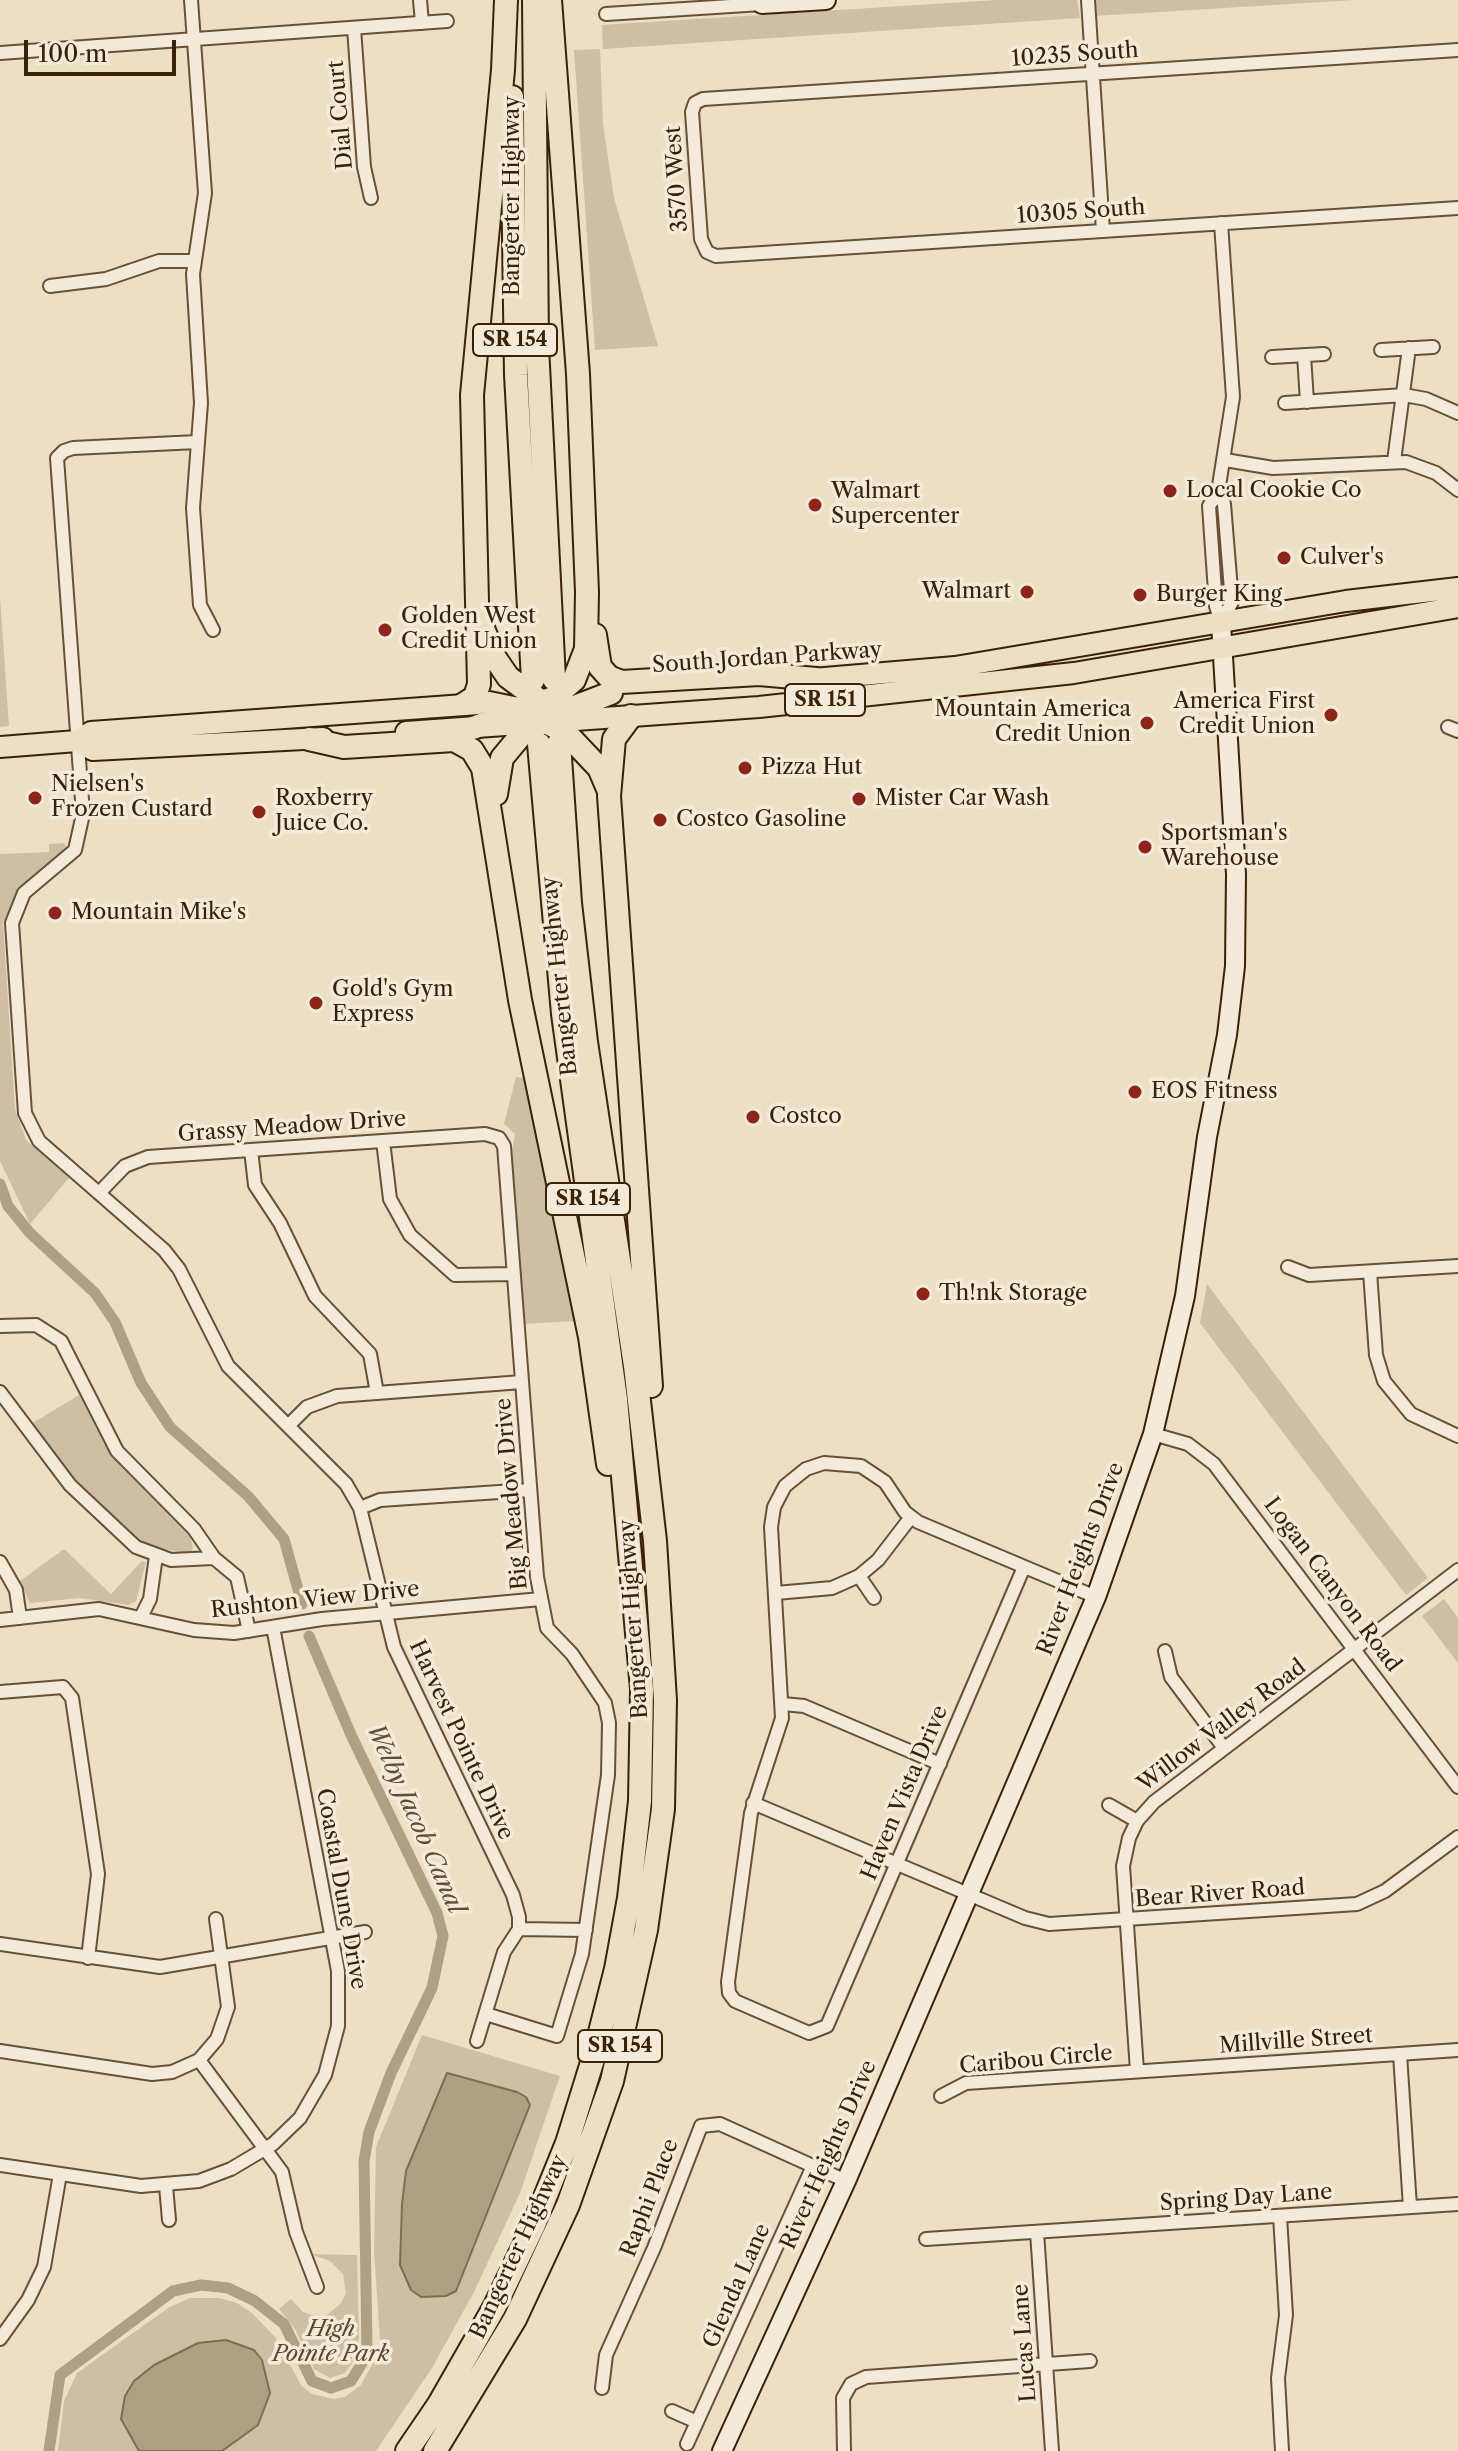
<!DOCTYPE html>
<html>
<head>
<meta charset="utf-8">
<style>
  body { margin:0 }
  #map { position:relative; width:1458px; height:2451px; overflow:hidden; background:#ecdfc4; font-family:"Libre Caslon Text",serif }
  canvas { display:block }
  .scale { position:absolute; left:24px; top:40px; width:152px; height:36px; box-sizing:border-box; border:4px solid #392206; border-top:0; padding-left:10px; font-size:24px; line-height:28px; white-space:nowrap; color:#392206; -webkit-text-stroke:6px #f3ead9; paint-order:stroke }
</style>
</head>
<body>
<div id="map">
<canvas width="1458" height="2451"></canvas>
<div class="scale">100 m</div>
</div>
<script>
const context = document.querySelector('canvas').getContext('2d');
context.lineJoin = 'round';
function fill(path, color) { context.fillStyle = color; context.fill(path, 'evenodd'); }
const poly = rows => new Path2D(rows.map(r => 'M' + r).join(''));
function stroke(path, color, width, dash) { context.strokeStyle = color; context.lineWidth = width; context.lineCap = dash ? 'butt' : 'round'; context.setLineDash(dash || []); context.stroke(path); }
function write(font, color, halo, rows, align = 'center') {
  context.font = font + ' "Libre Caslon Text",serif'; context.lineWidth = 7; context.setLineDash([]); context.textBaseline = 'middle'; context.strokeStyle = halo; context.fillStyle = color; for (const [text, x, y, turn = 0] of rows) {
    context.save(); context.translate(x, y); context.rotate((+turn || 0) * Math.PI / 180); context.textAlign = isNaN(turn) ? turn : align; if (halo) context.strokeText(text, 0, 0); context.fillText(text, 0, 0); context.restore();
  }
}
const green = poly([
  [997,0,1077,0,1080,18,603,49,602,25],
  [1096,0,1354,0,1095,16],
  [600,49,603,124,614,198,658,346,595,350,574,50],
  [0,597,9,726,0,727],
  [64,843,68,849,18,888,3,923,15,1109,26,1140,69,1178,30,1224,0,1161,0,854,49,852,49,844],
  [516,1077,524,1078,576,1321,524,1324,512,1152,515,1134,504,1124],
  [1207,1284,1428,1578,1406,1595,1200,1323],
  [79,1395,110,1455,190,1536,193,1548,189,1554,149,1546,132,1538,75,1481,31,1424],
  [64,1549,111,1594,142,1561,146,1562,136,1601,128,1605,80,1598,30,1603,20,1581],
  [1444,1599,1458,1618,1458,1663,1422,1616],
  [422,2035,560,2076,520,2193,474,2292,432,2368,376,2451,58,2451,64,2401,77,2373,168,2308,190,2298,219,2298,237,2303,252,2313,275,2337,301,2385,312,2394,334,2399,345,2397,361,2385,377,2355,380,2340,374,2251,376,2147],
  [310,2254,357,2255,359,2338,355,2359,345,2373,330,2378,314,2369,295,2329,279,2309,291,2299,303,2312,318,2317,327,2315,341,2303,346,2293,343,2274,330,2261]
]);
const water = poly([
  [447,2073,517,2092,526,2097,530,2105,456,2291,446,2296,421,2297,411,2290,400,2265,402,2204,406,2171,447,2073],
  [226,2340,254,2350,262,2360,270,2393,258,2425,222,2451,139,2451,121,2419,125,2396,134,2381,154,2365,198,2343,226,2340]
]);
const canal = poly([
  [0,1184,8,1206,30,1233,95,1293,115,1322,141,1383,170,1427,248,1496,284,1539,302,1604],
  [309,1636,352,1737,437,1913,443,1936,432,1988,391,2073,369,2132,364,2161,367,2349],
  [49,2451,60,2375,173,2291,201,2285,228,2288,255,2301,284,2324,312,2381,331,2388,351,2381,364,2360]
]);
const street = poly([
  [191,0,205,193,193,274,201,403,193,508,200,605,213,630],
  [420,0,422,23],
  [1088,0,1103,231],
  [606,14,762,4,762,0],
  [354,28,364,167,371,198],
  [1458,50,703,99,695,103,692,112,701,239,707,252,716,256,1458,208],
  [0,53,447,21],
  [1221,223,1233,397,1218,492,1209,506,1216,606,1221,623],
  [50,286,106,279,159,261,194,261],
  [1381,350,1433,347],
  [1304,355,1307,402],
  [1272,357,1324,354],
  [1285,403,1404,395,1426,399,1458,413],
  [197,442,73,448,64,451,57,458,83,814,75,850,24,893,12,923,25,1113,39,1141,164,1250,179,1269,228,1366,346,1484,360,1508,394,1647,513,1895,519,1917,519,1929,504,1952,477,2041],
  [1225,460,1273,468,1406,462,1436,473,1458,490],
  [1394,461,1409,348],
  [1218,492,1224,504,1232,602,1221,623],
  [1448,727,1458,731],
  [383,1141,390,1199,410,1235,455,1275,514,1274],
  [251,1150,255,1185,280,1223,315,1296,370,1354,377,1393],
  [99,1193,125,1166,148,1157,485,1134,499,1138,504,1146,537,1577,547,1628,572,1654,605,1703,609,1723,608,1775,582,1954,557,2036,486,2014],
  [1288,1267,1309,1275,1458,1266],
  [1370,1272,1376,1355,1384,1381,1411,1414,1458,1436],
  [0,1326,36,1325,61,1341,117,1451,194,1529,214,1558,237,1577,249,1631],
  [0,1392,70,1485,136,1547,171,1560,214,1558],
  [288,1426,307,1407,337,1396,522,1382],
  [1153,1434,1188,1444,1214,1464,1458,1787],
  [360,1508,380,1500,529,1490],
  [0,1562,16,1590,20,1618],
  [1024,1567,827,2026,809,2033,735,2001,729,1993,728,1982,751,1813,782,1718,771,1527,774,1507,785,1486,806,1469,824,1463,861,1466,885,1482,905,1512,918,1522,1096,1597],
  [859,1576,874,1598],
  [776,1593,832,1588,859,1576,878,1560,911,1517],
  [141,1617,150,1599,156,1556],
  [0,1620,99,1609,194,1630,234,1633,322,1619,541,1599],
  [1165,1651,1171,1677,1224,1748],
  [0,1692,63,1687,72,1698,98,1874,88,1958],
  [783,1704,804,1706,940,1764],
  [753,1803,1025,1918,1049,1924,1357,1904,1385,1891,1458,1837],
  [1109,1805,1137,1821],
  [519,1929,586,1930],
  [0,1944,160,1967,365,1932],
  [0,2051,152,2074,172,2072,199,2060,217,2039,228,2007,216,1919],
  [1400,2054,1410,2207],
  [199,2060,282,2172,296,2232,317,2287],
  [1137,2071,1123,1866,1129,1838,1137,1821,1154,1802,1458,1570],
  [941,2096,966,2083,1458,2050],
  [0,2165,141,2186,199,2181,231,2169,273,2144,300,2118,325,2075,338,2026,338,1971,273,1627],
  [166,2186,169,2220],
  [1280,2216,1286,2315,1278,2378,1282,2451],
  [1037,2232,1052,2451],
  [926,2239,1458,2204],
  [0,2339,28,2300,44,2267,60,2174],
  [602,2388,606,2355,654,2248,701,2126,720,2124,846,2181],
  [672,2411,697,2422],
  [687,2444,813,2166],
  [844,2451,843,2398,851,2384,866,2377,1090,2361]
]);
const secondary = poly([
  [762,4,826,0],
  [722,2451,846,2181,1096,1597,1153,1434,1185,1296,1207,1137,1227,1035,1235,966,1236,874,1221,623]
]);
const primary = poly([
  [801,680,955,667,1346,601,1458,588],
  [406,732,759,707,1074,673,1458,607],
  [77,741,93,750,323,738],
  [0,747,77,741,91,732,478,704]
]);
const highway = poly([
  [534,0,537,346,554,679],
  [512,97,516,375,533,680],
  [482,626,495,658,508,677,543,703],
  [595,635,600,667,609,677,621,682,759,674,816,679],
  [489,703,523,710,565,732,599,768,608,789],
  [464,704,475,697,479,684,472,395,503,70,506,0],
  [631,716,614,739,609,796,651,1386],
  [473,728,553,698,574,680,586,649,587,592,578,374,550,0],
  [309,739,344,747,454,740,472,750,483,768,520,1000,590,1337,608,1464],
  [496,794,502,758,522,734,559,713,611,693],
  [407,2451,439,2404,495,2306,533,2227,567,2143,594,2056,616,1969,629,1898,640,1801,642,1689,616,1399,563,1014,539,744],
  [435,2451,515,2319,568,2205,612,2081,646,1930,663,1809,665,1700,655,1541,635,1366,586,1042,570,903,559,743]
]);
const markers = [
  [1170,491,8,"#8f2418"],
  [815,505,8,"#8f2418"],
  [1284,558,8,"#8f2418"],
  [1027,592,8,"#8f2418"],
  [1140,595,8,"#8f2418"],
  [385,630,8,"#8f2418"],
  [1331,715,8,"#8f2418"],
  [1147,723,8,"#8f2418"],
  [745,768,8,"#8f2418"],
  [35,798,8,"#8f2418"],
  [859,799,8,"#8f2418"],
  [259,812,8,"#8f2418"],
  [660,820,8,"#8f2418"],
  [1145,847,8,"#8f2418"],
  [55,913,8,"#8f2418"],
  [316,1003,8,"#8f2418"],
  [1135,1092,8,"#8f2418"],
  [753,1117,8,"#8f2418"],
  [923,1294,8,"#8f2418"]
];
const shields = [
  [515,340,84],
  [825,700,80],
  [588,1199,84],
  [620,2046,84]
];
const shieldNames = [
  ["SR 154",515,340],
  ["SR 151",825,700],
  ["SR 154",588,1199],
  ["SR 154",620,2046]
];
const streetNames = [
  ["10235 South",1075,55,-4],
  ["Dial Court",341,115,-95],
  ["3570 West",677,179,-94],
  ["Bangerter Highway",513,196,-90],
  ["10305 South",1081,212,-4],
  ["South Jordan Parkway",767,658,-4],
  ["Bangerter Highway",560,976,-96],
  ["Grassy Meadow Drive",292,1127,-4],
  ["Big Meadow Drive",512,1494,-95],
  ["River Heights Drive",1081,1559,-69],
  ["Logan Canyon Road",1332,1585,53],
  ["Rushton View Drive",315,1600,-6],
  ["Bangerter Highway",634,1619,-94],
  ["Willow Valley Road",1222,1726,-37],
  ["Harvest Pointe Drive",461,1740,65],
  ["Haven Vista Drive",905,1793,-67],
  ["Coastal Dune Drive",341,1889,80],
  ["Bear River Road",1220,1894,-4],
  ["Millville Street",1296,2041,-4],
  ["Caribou Circle",1036,2060,-5],
  ["River Heights Drive",829,2155,-66],
  ["Raphi Place",650,2198,-69],
  ["Spring Day Lane",1246,2198,-4],
  ["Bangerter Highway",519,2247,-65],
  ["Glenda Lane",737,2286,-66],
  ["Lucas Lane",1025,2343,-94]
];
const poiNames = [
  ["Local Cookie Co",1186,491],
  ["Walmart",831,492],
  ["Supercenter",831,517],
  ["Culver's",1300,558],
  ["Walmart",1011,592,"right"],
  ["Burger King",1156,595],
  ["Golden West",401,617],
  ["Credit Union",401,642],
  ["America First",1315,702,"right"],
  ["Credit Union",1315,727,"right"],
  ["Mountain America",1131,710,"right"],
  ["Credit Union",1131,735,"right"],
  ["Pizza Hut",761,768],
  ["Nielsen's",51,785],
  ["Frozen Custard",51,810],
  ["Roxberry",275,799],
  ["Juice Co.",275,824],
  ["Mister Car Wash",875,799],
  ["Costco Gasoline",676,820],
  ["Sportsman's",1161,834],
  ["Warehouse",1161,859],
  ["Mountain Mike's",71,913],
  ["Gold's Gym",332,990],
  ["Express",332,1015],
  ["EOS Fitness",1151,1092],
  ["Costco",769,1117],
  ["Th!nk Storage",939,1294]
];
const parkNames = [
  ["High",331,2330],
  ["Pointe Park",331,2355]
];
const waterNames = [
  ["Welby Jacob Canal",415,1819,66]
];
fill(green, '#cebfa4');
fill(water, '#af9f83');
stroke(water, '#806d51', 2);
stroke(canal, '#af9f83', 11);
stroke(street, '#665136', 16);
stroke(secondary, '#392206', 22);
stroke(primary, '#392206', 24);
stroke(highway, '#392206', 26);
stroke(street, '#f3ead9', 12);
stroke(secondary, '#f3ead9', 18);
stroke(primary, '#ecdfc4', 20);
stroke(highway, '#ecdfc4', 22);
for (const [x, y, r, color] of markers) { const dot = new Path2D(); dot.arc(x, y, r, 0, 2 * Math.PI); context.fillStyle = color; context.fill(dot); stroke(dot, '#f3ead9', 3); }
for (const [x, y, w] of shields) { const box = new Path2D(); box.roundRect(x - w / 2, y - 16, w, 32, 6); context.fillStyle = '#f3ead9'; context.fill(box); stroke(box, '#392206', 2); }
write('bold 20px', '#392206', null, shieldNames);
write('22px', '#392206', '#f3ead9', streetNames);
write('22px', '#392206', '#f3ead9', poiNames, 'left');
write('italic 22px', '#5e492e', '#f3ead9', parkNames);
write('italic 24px', '#624e32', '#f3ead9', waterNames);
</script>
</body>
</html>
